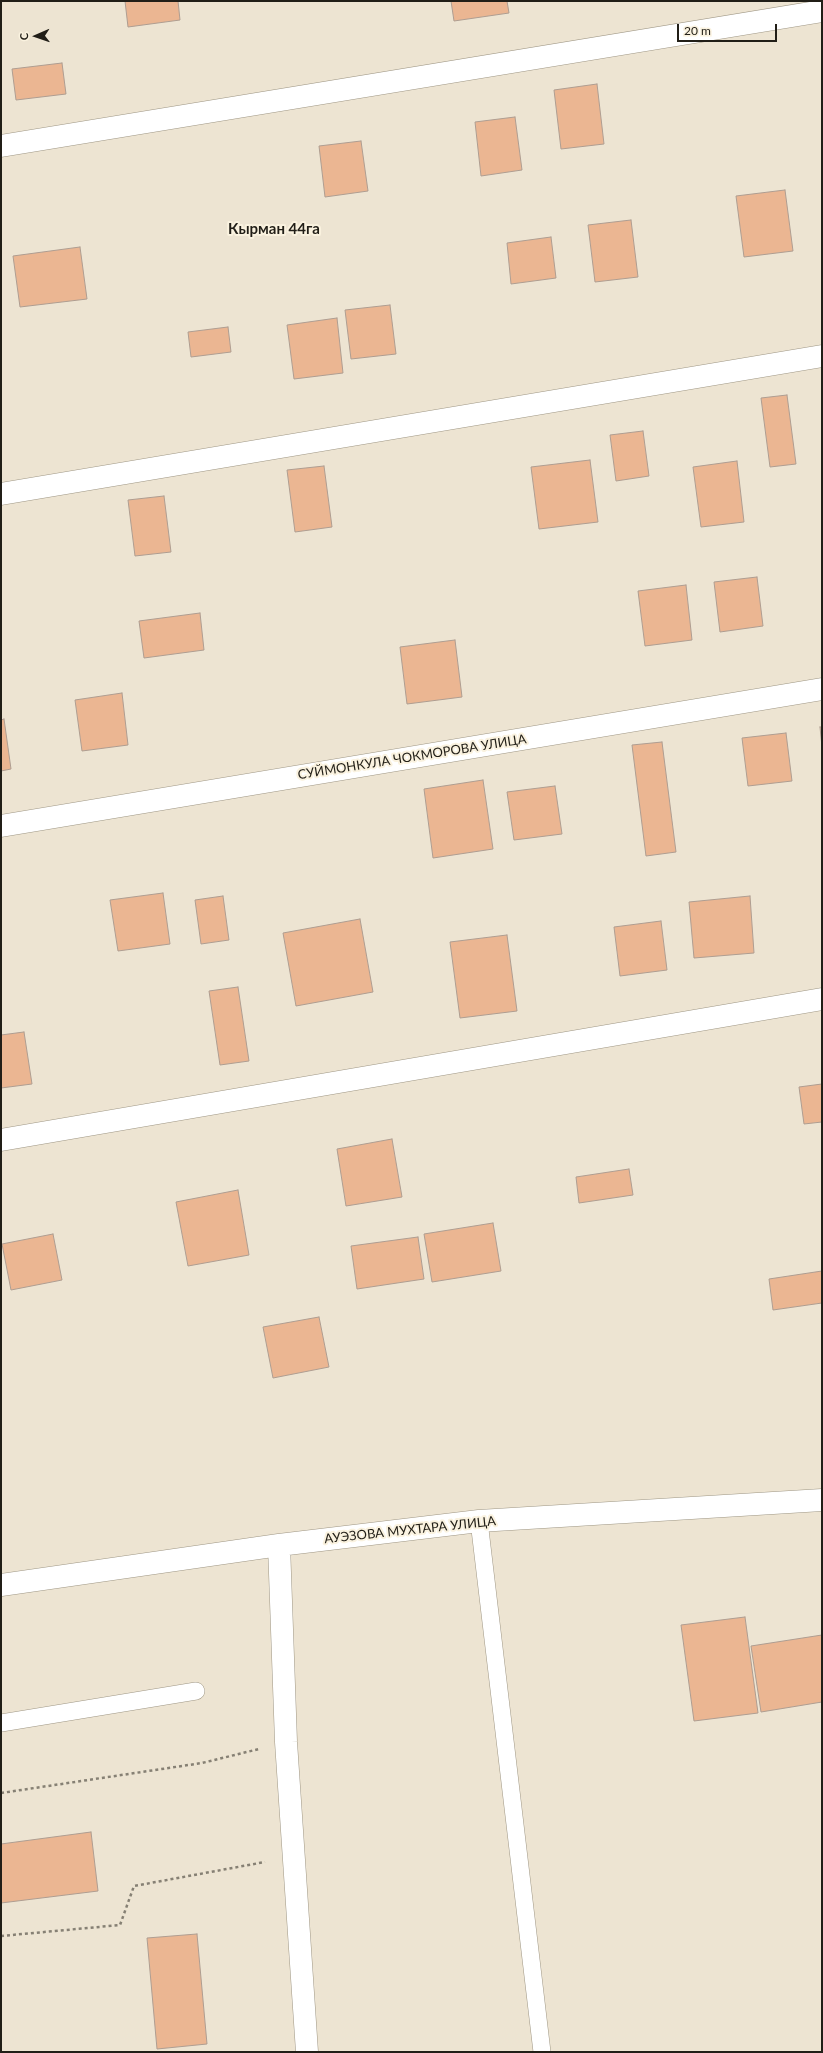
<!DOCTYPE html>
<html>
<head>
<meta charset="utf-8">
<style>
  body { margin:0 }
  #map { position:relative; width:823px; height:2053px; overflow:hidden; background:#ede4d2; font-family:Lato,sans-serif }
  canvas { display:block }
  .frame { position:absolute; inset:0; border:2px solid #211e17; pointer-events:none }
  .north { position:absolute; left:16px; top:16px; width:40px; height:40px; -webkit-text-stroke:3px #faf2df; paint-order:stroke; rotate:268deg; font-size:11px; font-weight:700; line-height:16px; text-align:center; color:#211e17 }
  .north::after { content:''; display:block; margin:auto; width:14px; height:18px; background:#211e17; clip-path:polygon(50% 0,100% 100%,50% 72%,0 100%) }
  .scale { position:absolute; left:677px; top:24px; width:100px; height:18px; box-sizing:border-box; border:2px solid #211e17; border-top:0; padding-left:5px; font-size:12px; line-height:14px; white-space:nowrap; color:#211e17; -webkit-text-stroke:3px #faf2df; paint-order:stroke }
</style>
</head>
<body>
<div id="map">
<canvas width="823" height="2053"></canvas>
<div class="frame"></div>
<div class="north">С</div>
<div class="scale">20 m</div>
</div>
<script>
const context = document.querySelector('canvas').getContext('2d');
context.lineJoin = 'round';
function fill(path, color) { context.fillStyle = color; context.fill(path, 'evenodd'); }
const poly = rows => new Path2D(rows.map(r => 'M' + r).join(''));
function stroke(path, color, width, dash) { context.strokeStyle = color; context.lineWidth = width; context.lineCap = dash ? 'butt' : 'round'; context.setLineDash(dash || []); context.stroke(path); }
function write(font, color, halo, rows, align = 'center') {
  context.font = font + ' Lato,sans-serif'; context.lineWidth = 4; context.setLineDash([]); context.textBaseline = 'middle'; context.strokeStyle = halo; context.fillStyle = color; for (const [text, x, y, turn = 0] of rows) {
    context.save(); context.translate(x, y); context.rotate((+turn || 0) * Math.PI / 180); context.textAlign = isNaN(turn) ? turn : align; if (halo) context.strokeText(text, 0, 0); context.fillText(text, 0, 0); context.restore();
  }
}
const building = poly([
  [125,1,178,1,180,20,128,27,125,1],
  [451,1,507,1,509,13,454,21,451,1],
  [62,63,66,94,16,100,12,69,62,63],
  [597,84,604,144,561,149,554,90,597,84],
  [515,117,522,170,481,176,475,122,515,117],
  [361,141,368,191,325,197,319,146,361,141],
  [785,190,793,251,744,257,736,196,785,190],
  [631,220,638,277,595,282,588,225,631,220],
  [551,237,556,278,511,284,507,243,551,237],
  [80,247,87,299,20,307,13,256,80,247],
  [390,305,396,354,351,359,345,310,390,305],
  [337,318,343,373,294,379,287,325,337,318],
  [228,327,231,352,191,357,188,332,228,327],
  [787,395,796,464,770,467,761,398,787,395],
  [643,431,649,476,616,481,610,435,643,431],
  [590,460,598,522,539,529,531,467,590,460],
  [737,461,744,522,701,527,693,467,737,461],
  [324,466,332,527,295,532,287,470,324,466],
  [164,496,171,552,135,556,128,500,164,496],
  [757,577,763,626,720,632,714,582,757,577],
  [686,585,692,640,645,646,638,591,686,585],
  [200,613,204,650,144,658,139,621,200,613],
  [455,640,462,697,407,704,400,647,455,640],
  [122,693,128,745,82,751,75,700,122,693],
  [4,719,11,769,1,771,1,720,4,719],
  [820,727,822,727,822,747,820,727],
  [786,733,792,781,748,786,742,738,786,733],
  [662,742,676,852,646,856,632,745,662,742],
  [483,780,493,849,433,858,424,789,483,780],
  [555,786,562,834,514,840,507,792,555,786],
  [163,893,170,944,118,951,110,900,163,893],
  [223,896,229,940,201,944,195,900,223,896],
  [750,896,754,953,694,958,689,902,750,896],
  [360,919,373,992,296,1006,283,933,360,919],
  [661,921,667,970,620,976,614,927,661,921],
  [507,935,517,1011,460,1018,450,942,507,935],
  [238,987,249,1061,220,1065,209,991,238,987],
  [24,1032,32,1084,1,1088,1,1035,24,1032],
  [822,1084,822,1122,804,1124,799,1087,822,1084],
  [392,1139,402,1197,346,1206,337,1149,392,1139],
  [629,1169,633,1195,579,1203,576,1177,629,1169],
  [238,1190,249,1255,188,1266,176,1202,238,1190],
  [493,1223,501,1271,432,1282,424,1234,493,1223],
  [53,1234,62,1280,11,1290,2,1244,53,1234],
  [418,1237,424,1279,357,1289,351,1246,418,1237],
  [822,1271,822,1303,773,1310,769,1279,822,1271],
  [319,1317,329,1367,273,1378,263,1327,319,1317],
  [745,1617,758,1713,694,1721,681,1625,745,1617],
  [822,1635,822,1702,761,1712,751,1646,822,1635],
  [91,1832,98,1891,1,1903,1,1844,91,1832],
  [197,1934,207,2044,157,2049,147,1938,197,1934]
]);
const path = poly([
  [1,1793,202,1763,259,1749],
  [1,1936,120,1925,134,1886,265,1862]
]);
const service = poly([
  [479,1521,542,2052],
  [1,1723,196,1691]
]);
const minor = poly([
  [1,146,822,11],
  [1,494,822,356],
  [1,826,822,689],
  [1,1140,822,999],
  [279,1545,286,1742,307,2052],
  [1,1585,279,1545,479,1521,822,1500]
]);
const streetNames = [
  ["СУЙМОНКУЛА ЧОКМОРОВА УЛИЦА",412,757,-9],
  ["АУЭЗОВА МУХТАРА УЛИЦА",410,1530,-6]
];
const quarterNames = [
  ["Кырман 44га",274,229]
];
fill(building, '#ebb692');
stroke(building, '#ae9d91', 1);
stroke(service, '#9e9684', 18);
stroke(minor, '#9e9684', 23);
stroke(path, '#868074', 2.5, [3, 3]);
stroke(service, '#fff', 17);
stroke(minor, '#fff', 22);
write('13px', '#211e17', '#faf2df', streetNames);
write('bold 15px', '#211e17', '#faf2df', quarterNames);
</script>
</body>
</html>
